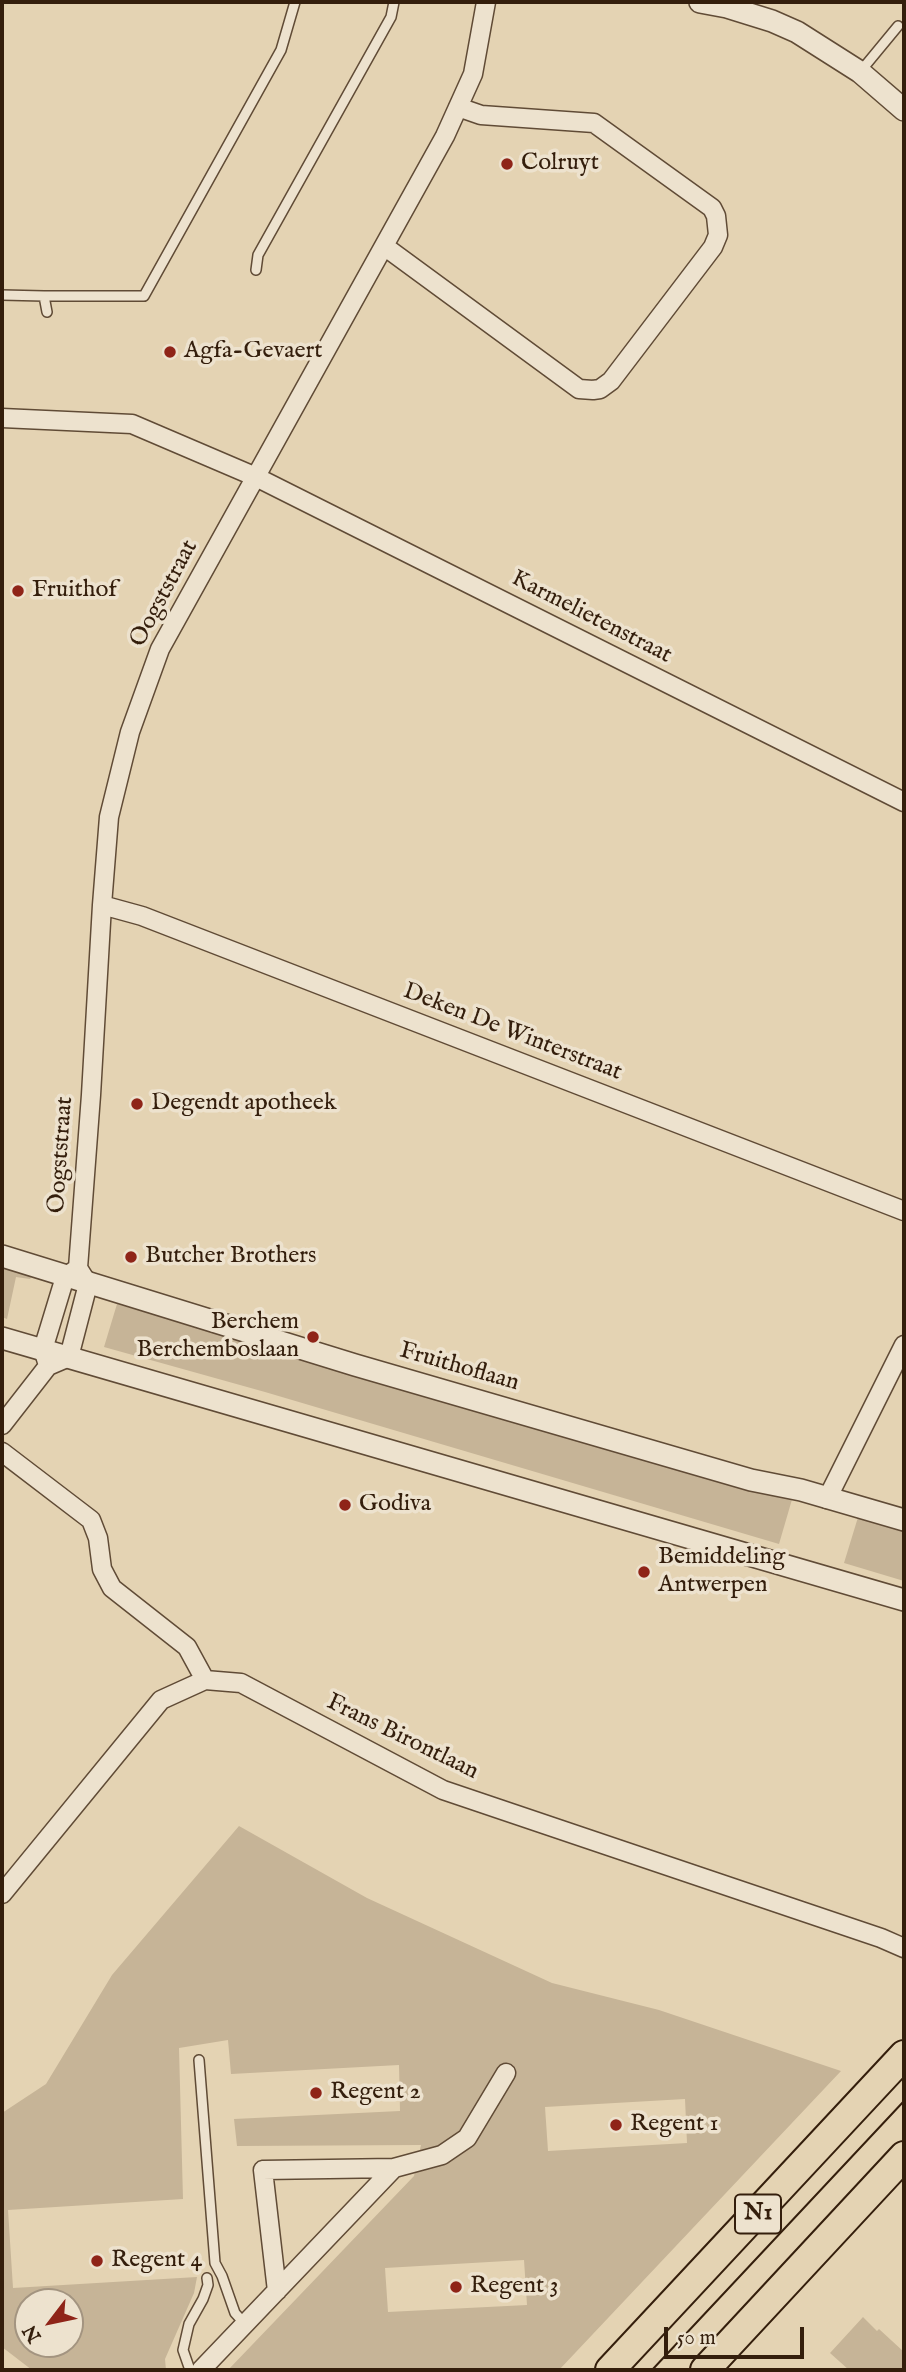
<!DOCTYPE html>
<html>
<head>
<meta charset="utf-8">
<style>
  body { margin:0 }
  #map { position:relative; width:906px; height:2372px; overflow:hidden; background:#e4d3b3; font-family:"IM FELL English",serif }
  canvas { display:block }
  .frame { position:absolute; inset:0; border:4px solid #341e0c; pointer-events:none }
  .north { position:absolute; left:14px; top:2288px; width:70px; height:70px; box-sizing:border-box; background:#ede2ce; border:2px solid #a39480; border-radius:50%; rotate:238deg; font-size:19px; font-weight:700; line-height:28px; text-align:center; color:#341e0c }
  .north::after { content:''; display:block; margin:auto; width:24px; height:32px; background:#8f2418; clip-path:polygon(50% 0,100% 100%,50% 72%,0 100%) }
  .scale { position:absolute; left:664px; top:2327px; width:140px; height:32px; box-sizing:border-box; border:4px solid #341e0c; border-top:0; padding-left:9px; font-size:21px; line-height:24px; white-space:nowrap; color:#341e0c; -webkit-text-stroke:5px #ede2ce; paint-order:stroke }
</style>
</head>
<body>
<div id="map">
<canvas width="906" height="2372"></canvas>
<div class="frame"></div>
<div class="north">N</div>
<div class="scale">50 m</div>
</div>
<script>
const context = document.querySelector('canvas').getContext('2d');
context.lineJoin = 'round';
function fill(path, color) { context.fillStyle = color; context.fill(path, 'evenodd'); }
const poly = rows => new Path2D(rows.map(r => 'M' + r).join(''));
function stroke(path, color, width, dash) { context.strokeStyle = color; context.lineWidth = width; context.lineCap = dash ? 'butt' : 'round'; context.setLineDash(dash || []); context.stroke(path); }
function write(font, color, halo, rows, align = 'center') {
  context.font = font + ' "IM FELL English",serif'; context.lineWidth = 7; context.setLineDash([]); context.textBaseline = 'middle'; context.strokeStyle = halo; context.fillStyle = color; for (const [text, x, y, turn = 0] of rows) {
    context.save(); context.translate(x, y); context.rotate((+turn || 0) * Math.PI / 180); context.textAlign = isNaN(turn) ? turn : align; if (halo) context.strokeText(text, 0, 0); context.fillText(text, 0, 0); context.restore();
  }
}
const green = poly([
  [2,1265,35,1271,30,1279,16,1277,7,1319,2,1317],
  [117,1304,747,1489,793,1496,779,1544,265,1392,104,1347],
  [859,1514,904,1527,904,1581,844,1563],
  [239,1826,367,1898,552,1983,659,2010,841,2071,559,2370,228,2370,414,2176,421,2145,237,2146,234,2119,400,2111,399,2065,231,2074,228,2040,179,2048,183,2199,8,2210,13,2288,197,2277,194,2293,165,2359,166,2370,32,2370,2,2347,2,2113,46,2084,112,1975],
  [685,2099,687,2143,548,2151,545,2107],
  [524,2260,527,2305,388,2312,385,2268],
  [28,2302,70,2302,70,2344,28,2344],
  [863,2317,877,2331,879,2329,904,2352,904,2370,849,2370,830,2353]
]);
const service = poly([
  [860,72,898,26],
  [256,270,258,255,391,17,394,2],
  [2,295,44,296],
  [47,312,44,296,144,296,281,50,295,2],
  [199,2060,215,2263,222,2276,235,2313,245,2324],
  [190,2370,183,2350,189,2324,203,2299,208,2285,207,2278]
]);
const minor = poly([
  [384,246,579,389,593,390,600,389,611,381,713,247,718,235,716,216,712,208,594,123,481,115,458,107],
  [2,418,132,424,256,477,904,802],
  [102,905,142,916,904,1211],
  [47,1362,43,1349,48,1333,65,1277,75,1270],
  [2,1425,48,1366,69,1357,88,1284,78,1268,91,1095,102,905,109,817,130,732,160,649,445,136,473,74,486,2],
  [2,1452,91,1520,98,1538,102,1569,112,1588,187,1647,205,1680],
  [827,1499,904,1345],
  [2,1894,161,1700,205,1680,241,1683,443,1790,881,1938,904,1948],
  [277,2291,263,2170,394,2168,442,2155,467,2138,506,2073],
  [201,2370,394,2168]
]);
const tertiary = poly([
  [700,2,727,7,772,21,797,32,860,72,904,110],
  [2,1256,355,1365,751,1480,801,1490,904,1520],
  [2,1338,904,1600]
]);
const primary = poly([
  [610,2370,904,2055],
  [705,2370,904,2156]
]);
const tram = poly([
  [652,2370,904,2101]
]);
const markers = [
  [507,164,7,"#8f2418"],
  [170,352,7,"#8f2418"],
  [18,591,7,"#8f2418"],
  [137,1104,7,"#8f2418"],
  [131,1257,7,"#8f2418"],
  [313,1337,7,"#8f2418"],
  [345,1505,7,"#8f2418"],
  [644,1572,7,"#8f2418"],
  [316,2093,7,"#8f2418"],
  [616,2125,7,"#8f2418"],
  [97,2261,7,"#8f2418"],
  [456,2287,7,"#8f2418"]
];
const shields = [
  [758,2214,46]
];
const shieldNames = [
  ["N1",758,2214]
];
const poiNames = [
  ["Colruyt",521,164],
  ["Agfa-Gevaert",184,352],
  ["Fruithof",32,591],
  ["Degendt apotheek",151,1104],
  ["Butcher Brothers",145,1257],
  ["Berchem",299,1323,"right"],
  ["Berchemboslaan",299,1351,"right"],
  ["Godiva",359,1505],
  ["Bemiddeling",658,1558],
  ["Antwerpen",658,1586],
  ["Regent 2",330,2093],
  ["Regent 1",630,2125],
  ["Regent 4",111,2261],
  ["Regent 3",470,2287]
];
const streetNames = [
  ["Oogststraat",165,594,-62],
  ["Karmelietenstraat",591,618,27],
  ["Deken De Winterstraat",512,1033,21],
  ["Oogststraat",62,1155,-86],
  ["Fruithoflaan",459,1368,16],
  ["Frans Birontlaan",402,1738,26]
];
fill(green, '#c6b497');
stroke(service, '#604b36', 12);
stroke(minor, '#604b36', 21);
stroke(tertiary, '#604b36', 24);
stroke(primary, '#341e0c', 32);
stroke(service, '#ede2ce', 9);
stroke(minor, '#ede2ce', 18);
stroke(tertiary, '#ede2ce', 21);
stroke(primary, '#e4d3b3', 28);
stroke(tram, '#341e0c', 2);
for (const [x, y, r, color] of markers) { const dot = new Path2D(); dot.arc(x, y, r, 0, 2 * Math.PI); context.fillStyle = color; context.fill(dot); stroke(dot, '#ede2ce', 2.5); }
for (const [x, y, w] of shields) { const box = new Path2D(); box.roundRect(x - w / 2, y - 19.5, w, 39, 5); context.fillStyle = '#ede2ce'; context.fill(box); stroke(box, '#341e0c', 2); }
write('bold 23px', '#341e0c', null, shieldNames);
write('24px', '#341e0c', '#ede2ce', poiNames, 'left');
write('24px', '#341e0c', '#ede2ce', streetNames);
</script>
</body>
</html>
